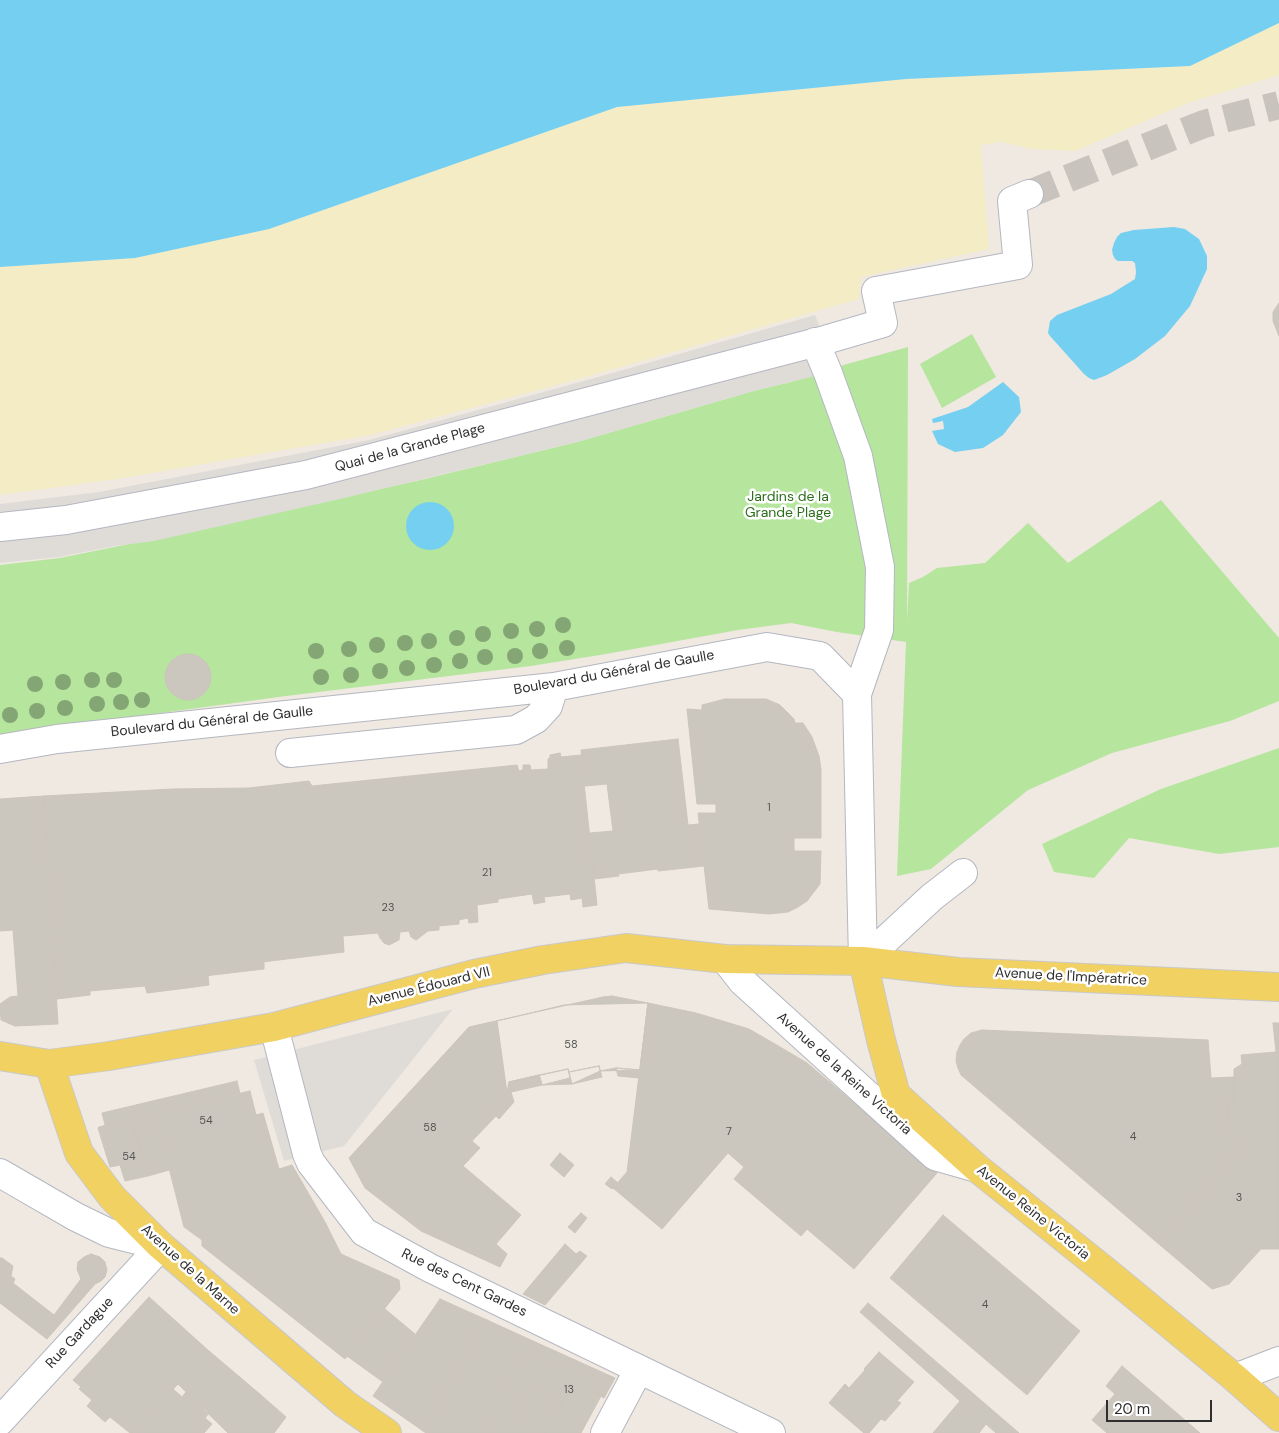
<!DOCTYPE html>
<html>
<head>
<meta charset="utf-8">
<style>
  body { margin:0 }
  #map { position:relative; width:1279px; height:1433px; overflow:hidden; background:#efe9e1; font-family:"DM Sans",sans-serif }
  canvas { display:block }
  .scale { position:absolute; left:1106px; top:1400px; width:106px; height:22px; box-sizing:border-box; border:2px solid #2e2e2e; border-top:0; padding-left:6px; font-size:15px; line-height:18px; white-space:nowrap; color:#2e2e2e; -webkit-text-stroke:4px #fff; paint-order:stroke }
</style>
</head>
<body>
<div id="map">
<canvas width="1279" height="1433"></canvas>
<div class="scale">20 m</div>
</div>
<script>
const context = document.querySelector('canvas').getContext('2d');
context.lineJoin = 'round';
function fill(path, color) { context.fillStyle = color; context.fill(path, 'evenodd'); }
const poly = rows => new Path2D(rows.map(r => 'M' + r).join(''));
function stroke(path, color, width, dash) { context.strokeStyle = color; context.lineWidth = width; context.lineCap = dash ? 'butt' : 'round'; context.setLineDash(dash || []); context.stroke(path); }
function write(font, color, halo, rows, align = 'center') {
  context.font = font + ' "DM Sans",sans-serif'; context.lineWidth = 5; context.setLineDash([]); context.textBaseline = 'middle'; context.strokeStyle = halo; context.fillStyle = color; for (const [text, x, y, turn = 0] of rows) {
    context.save(); context.translate(x, y); context.rotate((+turn || 0) * Math.PI / 180); context.textAlign = isNaN(turn) ? turn : align; if (halo) context.strokeText(text, 0, 0); context.fillText(text, 0, 0); context.restore();
  }
}
const green = poly([
  [972,334,996,377,942,408,920,364],
  [908,347,907,621,909,583,923,577,937,568,985,563,1028,523,1068,563,1161,500,1279,638,1279,701,1230,721,1112,753,1028,790,931,869,897,876,906,642,837,632,791,623,738,630,606,654,531,666,286,696,0,735,0,565,60,558,188,532,425,479,577,442,757,390,787,383,847,364],
  [1279,748,1279,847,1219,854,1129,838,1094,878,1054,872,1042,844,1161,789]
]);
const sand = poly([
  [1279,23,1279,75,1185,104,1075,151,1031,149,1001,142,981,145,989,249,861,277,859,299,579,379,371,435,117,479,0,495,0,267,135,258,269,229,617,107,906,79,1190,66]
]);
const plaza = poly([
  [815,315,825,340,836,371,757,390,577,442,344,498,154,541,115,546,59,557,0,563,0,504,99,492,369,440,616,372],
  [453,1009,344,1146,284,1161,254,1060]
]);
const water = poly([
  [0,0,1279,0,1279,23,1190,66,906,79,617,107,269,229,135,258,0,267],
  [1174,227,1185,229,1199,239,1207,256,1207,269,1190,306,1165,336,1135,359,1107,375,1094,380,1089,378,1084,374,1050,336,1048,333,1050,321,1057,315,1111,294,1135,279,1136,272,1135,263,1132,261,1118,261,1115,259,1113,255,1112,250,1114,243,1117,237,1121,233,1134,230],
  [1003,382,1019,397,1021,412,1003,435,983,448,955,452,938,444,932,431,944,429,943,421,933,423,932,419,968,407],
  '406 526a24 24 0 1 1 48 0a24 24 0 1 1-48 0Z'
]);
const building = poly([
  [1279,303,1279,336,1273,321,1273,312,1279,303],
  '165 677a23 23 0 1 1 46 0a23 23 0 1 1-46 0Z',
  [725,699,766,699,780,705,794,719,795,723,803,723,812,737,819,756,821,769,821,838,794,838,794,851,821,851,820,884,807,901,798,907,788,912,769,914,709,909,698,813,716,813,716,804,697,804,687,709,702,710,702,705,725,699],
  [678,739,688,825,699,824,704,866,658,871,658,869,618,874,619,876,594,879,590,833,613,831,607,784,585,786,581,750,678,739],
  [560,753,561,757,581,755,597,905,583,907,582,898,571,900,570,894,544,897,545,902,534,904,532,894,498,899,498,902,477,905,478,922,469,923,468,918,459,920,459,924,439,926,439,930,428,931,416,940,411,937,409,931,400,932,399,940,389,945,384,943,380,938,378,933,343,936,344,952,246,964,247,971,179,979,179,989,147,993,145,986,90,991,90,995,57,999,44,796,172,789,249,788,309,781,312,786,517,765,519,771,523,770,523,765,530,765,531,770,548,769,548,759,550,758,550,755,560,753],
  [44,796,58,1024,15,1026,1,1020,0,1004,10,997,18,996,13,930,0,931,0,799,44,796],
  [264,962,264,969,247,971,246,964,264,962],
  [208,976,209,985,179,989,179,979,208,976],
  [612,996,648,1003,640,1070,616,1068,600,1071,599,1066,569,1072,568,1069,509,1082,511,1092,507,1093,491,1111,496,1116,472,1141,480,1148,463,1166,521,1215,496,1244,507,1254,500,1267,421,1231,365,1188,349,1158,469,1027,603,997,612,996],
  [648,1003,696,1013,749,1029,775,1044,807,1063,937,1173,854,1269,807,1229,801,1236,734,1179,744,1167,728,1153,662,1229,613,1188,627,1172,648,1003],
  [648,1003,640,1070,600,1071,572,1084,542,1085,539,1075,509,1082,507,1093,497,1021,564,1005,648,1003],
  [1273,1023,1279,1023,1279,1249,1261,1249,1229,1284,1212,1289,1160,1245,1237,1151,1236,1138,1229,1136,1228,1102,1234,1102,1234,1069,1242,1064,1241,1055,1276,1052,1273,1023],
  [982,1030,1208,1040,1211,1078,1234,1077,1234,1102,1228,1102,1229,1136,1236,1138,1237,1151,1160,1245,961,1075,958,1068,956,1061,957,1052,960,1045,964,1039,971,1033,982,1030],
  [599,1066,602,1077,572,1084,569,1072,599,1066],
  [616,1068,640,1070,639,1078,618,1076,616,1068],
  [568,1069,570,1078,542,1085,539,1075,568,1069],
  [539,1075,542,1085,511,1092,509,1082,539,1075],
  [237,1081,240,1094,105,1125,102,1113,237,1081],
  [250,1091,256,1115,263,1113,279,1169,292,1165,325,1222,341,1254,399,1280,400,1289,345,1359,202,1246,202,1240,184,1227,155,1113,250,1091],
  [511,1092,514,1102,499,1119,491,1111,507,1093,511,1092],
  [155,1113,169,1170,148,1176,131,1119,155,1113],
  [131,1119,148,1176,125,1181,120,1165,110,1167,98,1128,99,1127,131,1119],
  [560,1153,574,1165,564,1177,550,1165,560,1153],
  [611,1177,618,1183,612,1189,605,1184,611,1177],
  [581,1213,587,1218,575,1233,568,1227,581,1213],
  [943,1215,1080,1331,1027,1395,890,1278,943,1215],
  [565,1244,576,1254,580,1251,587,1256,545,1305,523,1294,565,1244],
  [91,1254,100,1257,105,1262,107,1270,105,1277,101,1281,95,1284,47,1339,0,1303,0,1258,2,1258,13,1266,11,1276,15,1279,13,1283,54,1315,81,1279,77,1269,78,1262,84,1257,91,1254],
  [149,1297,209,1351,261,1395,228,1433,178,1384,132,1433,130,1433,110,1417,105,1422,87,1406,92,1400,79,1389,81,1387,73,1380,149,1297],
  [440,1299,487,1320,423,1431,373,1396,440,1299],
  [868,1303,1019,1433,996,1433,860,1312,868,1303],
  [385,1309,415,1334,383,1382,347,1356,385,1309],
  [487,1320,533,1341,482,1433,426,1433,423,1431,487,1320],
  [533,1341,615,1378,604,1398,597,1394,604,1381,566,1360,561,1369,526,1352,533,1341],
  [526,1352,561,1369,566,1360,604,1381,597,1394,601,1396,581,1433,545,1433,562,1402,531,1385,513,1419,540,1433,482,1433,526,1352],
  [879,1352,914,1382,897,1401,901,1403,885,1421,881,1419,869,1433,864,1433,829,1403,845,1384,849,1388,865,1370,864,1369,879,1352],
  [1122,1366,1200,1433,1107,1433,1092,1420,1115,1394,1106,1386,1122,1366],
  [531,1385,562,1402,545,1433,540,1433,513,1419,531,1385],
  [173,1389,182,1397,186,1392,209,1413,205,1418,212,1424,204,1433,132,1433,173,1389],
  [261,1395,286,1417,274,1433,228,1433,261,1395],
  [960,1401,986,1424,979,1433,933,1433,960,1401]
]);
const minorTunnel = poly([
  [1029,194,1204,124,1279,105]
]);
const minor = poly([
  [815,342,828,373,858,456,880,567,879,630,857,694],
  [0,527,66,520,306,475,825,340,883,323,876,291,1018,265,1012,201,1029,194],
  [0,749,57,739,554,687,767,647,820,656,857,694,863,961],
  [290,753,516,730,536,719,548,706,554,687],
  [725,959,743,982,935,1156,977,1168],
  [863,961,932,897,963,873],
  [274,1027,307,1154,311,1163,364,1232,430,1268,771,1433],
  [0,1173,76,1217,109,1233,161,1246,0,1421],
  [1235,1378,1279,1361],
  [605,1433,639,1369]
]);
const major = poly([
  [863,961,881,1040,896,1095,977,1168,1109,1274,1235,1378,1279,1417],
  [0,1056,49,1064,109,1056,274,1027,474,974,543,960,626,948,725,959,863,961,958,972,1279,987],
  [49,1064,79,1153,112,1197,161,1246,345,1404,387,1433]
]);
const trees = [
  [563,625],
  [537,629],
  [511,631],
  [483,634],
  [457,638],
  [429,641],
  [405,643],
  [377,645],
  [567,648],
  [349,649],
  [316,651],
  [540,651],
  [515,656],
  [485,657],
  [460,661],
  [434,665],
  [407,668],
  [380,671],
  [351,675],
  [321,677],
  [92,680],
  [114,680],
  [63,682],
  [35,684],
  [142,700],
  [121,702],
  [97,704],
  [65,708],
  [37,711],
  [10,715]
];
const numberNames = [
  ["1",769,808],
  ["21",487,873],
  ["23",388,908],
  ["58",571,1045],
  ["54",206,1121],
  ["58",430,1128],
  ["7",729,1132],
  ["4",1133,1137],
  ["54",129,1157],
  ["3",1239,1198],
  ["4",985,1305],
  ["13",569,1390]
];
const streetNames = [
  ["Quai de la Grande Plage",410,448,-15],
  ["Boulevard du Général de Gaulle",614,673,-10],
  ["Boulevard du Général de Gaulle",212,722,-6],
  ["Avenue de l'Impératrice",1071,977,3],
  ["Avenue Édouard VII",429,987,-14],
  ["Avenue de la Reine Victoria",844,1074,42],
  ["Avenue Reine Victoria",1033,1213,39],
  ["Avenue de la Marne",190,1270,42],
  ["Rue des Cent Gardes",464,1283,26],
  ["Rue Gardague",80,1333,-47]
];
const parkNames = [
  ["Jardins de la",788,497],
  ["Grande Plage",788,513]
];
fill(green, '#b6e59e');
fill(sand, '#f3ecc5');
fill(plaza, '#dfdcd8');
fill(water, '#75cff0');
fill(building, '#cbc7bf');
stroke(building, '#cbc5ba', 1);
stroke(minorTunnel, '#c8c4bd', 28, [28, 14]);
stroke(minor, '#b4b7c1', 30);
stroke(major, '#c9c9c9', 30);
stroke(minor, '#fff', 28);
stroke(major, '#f2d163', 28);
context.fillStyle = '#84a574';
for (const [x, y] of trees) { context.beginPath(); context.arc(x, y, 8, 0, 2 * Math.PI); context.fill(); }
write('11px', '#555452', null, numberNames);
write('14px', '#2e2e2e', '#fff', streetNames);
write('14px', '#2c6e1b', '#fff', parkNames);
</script>
</body>
</html>
